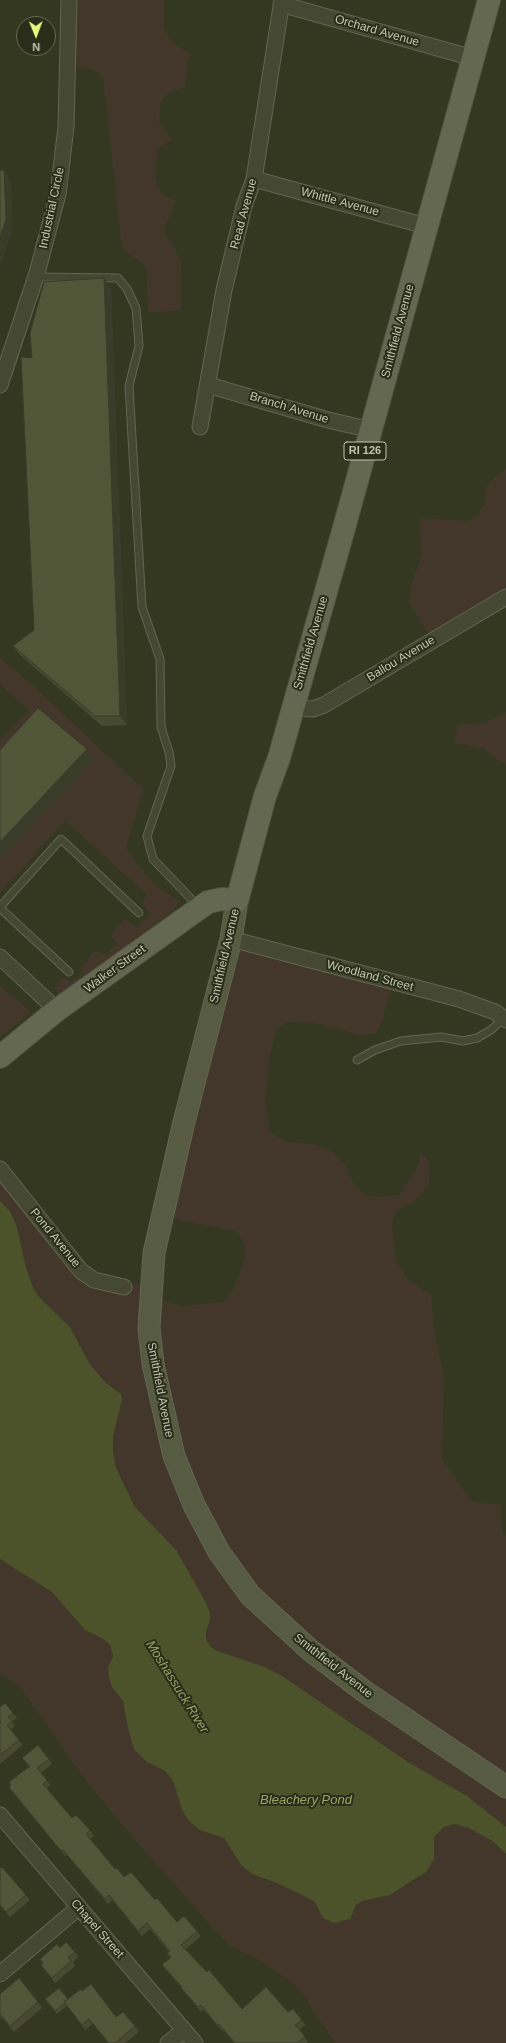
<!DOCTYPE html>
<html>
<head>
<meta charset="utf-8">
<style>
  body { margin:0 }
  #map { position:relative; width:506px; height:2043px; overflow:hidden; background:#343820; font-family:Arial,sans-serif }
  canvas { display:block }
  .north { position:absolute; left:16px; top:16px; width:40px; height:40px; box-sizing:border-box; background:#2a2d19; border:1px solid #666a55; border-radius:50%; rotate:179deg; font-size:11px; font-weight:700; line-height:16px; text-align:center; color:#c1c5ae }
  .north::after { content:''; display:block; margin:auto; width:14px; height:18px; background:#e3f97f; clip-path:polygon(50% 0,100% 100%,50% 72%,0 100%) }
</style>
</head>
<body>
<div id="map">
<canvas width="506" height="2043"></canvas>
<div class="north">N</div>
</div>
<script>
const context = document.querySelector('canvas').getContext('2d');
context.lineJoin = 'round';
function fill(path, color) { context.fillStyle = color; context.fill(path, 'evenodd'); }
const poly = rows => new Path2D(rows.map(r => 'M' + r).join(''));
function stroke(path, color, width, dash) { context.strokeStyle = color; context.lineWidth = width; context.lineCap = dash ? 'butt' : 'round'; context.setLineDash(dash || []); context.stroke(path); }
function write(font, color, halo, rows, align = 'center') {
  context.font = font + ' Arial,sans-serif'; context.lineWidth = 4; context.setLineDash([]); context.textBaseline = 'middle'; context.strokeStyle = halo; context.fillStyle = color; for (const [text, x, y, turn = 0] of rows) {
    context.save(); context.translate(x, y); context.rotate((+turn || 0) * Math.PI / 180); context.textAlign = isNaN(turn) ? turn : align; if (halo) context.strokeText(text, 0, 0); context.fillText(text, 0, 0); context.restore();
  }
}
const green = poly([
  [69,0,164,0,164,28,172,42,191,54,188,60,185,87,168,92,161,102,159,121,172,140,158,149,155,179,161,193,176,201,165,228,166,237,173,244,181,261,182,310,148,313,146,266,122,248,103,77,94,70,68,66],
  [506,469,506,593,430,636,409,603,411,585,422,555,419,518,468,521,477,516,485,503,486,485],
  [0,657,40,692,143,789,126,849,153,883,180,902,164,918,124,950,58,996,55,987,60,979,64,977,70,982,83,973,81,969,93,952,97,951,105,955,118,943,111,936,112,933,125,919,137,927,150,914,142,903,147,895,67,822,63,823,0,893,0,741,29,710,0,684],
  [506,712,506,765,493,757,485,749,455,743,457,725,484,723],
  [227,946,392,986,381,1025,376,1034,357,1035,336,1028,314,1023,287,1022,276,1030,270,1056,265,1102,270,1132,285,1141,317,1145,334,1153,344,1164,354,1183,365,1196,383,1197,400,1194,420,1162,419,1152,430,1162,429,1184,415,1202,406,1205,395,1213,392,1224,395,1258,408,1280,431,1295,433,1323,444,1378,442,1459,471,1500,480,1503,501,1504,503,1532,506,1536,506,1827,467,1796,408,1762,346,1719,264,1667,215,1650,210,1646,206,1638,206,1632,210,1620,210,1612,205,1601,192,1581,135,1507,116,1468,113,1452,113,1436,122,1400,118,1390,105,1382,89,1363,70,1327,39,1297,33,1288,26,1267,17,1227,10,1211,0,1201,0,1165,84,1273,108,1285,144,1284,154,1299,182,1306,223,1302,233,1290,246,1254,243,1240,235,1231,164,1217],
  [0,985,31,1012,0,1037],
  [0,1559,52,1592,85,1630,103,1639,110,1645,113,1656,108,1667,112,1687,123,1701,147,1762,165,1771,174,1783,179,1795,215,1835,224,1838,232,1850,265,1880,279,1884,314,1901,323,1918,353,1913,356,1905,362,1901,390,1895,419,1878,426,1872,433,1850,434,1837,444,1827,454,1824,469,1828,494,1842,506,1854,506,2043,336,2043,313,2012,304,1995,294,1984,259,1960,232,1947,220,1936,117,1819,78,1770,20,1687,0,1673]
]);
const water = poly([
  [0,1201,10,1211,17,1227,26,1267,33,1288,39,1297,70,1327,89,1363,105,1382,121,1394,122,1400,113,1436,113,1452,116,1468,135,1507,176,1550,205,1601,210,1612,210,1620,206,1632,206,1638,210,1646,215,1650,264,1667,282,1676,408,1762,467,1796,506,1827,506,1854,494,1842,469,1828,454,1824,444,1827,434,1837,434,1859,426,1872,390,1895,362,1901,356,1905,350,1919,334,1923,323,1918,314,1901,279,1884,252,1874,241,1865,224,1838,200,1830,189,1821,182,1810,174,1783,170,1777,165,1771,147,1762,134,1749,128,1728,123,1701,112,1687,109,1678,108,1667,113,1656,110,1645,103,1639,85,1630,52,1592,0,1559]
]);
const lane = poly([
  [36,277,118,278,127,289,136,308,139,346,129,386,142,607,160,659,161,727,169,752,171,766,147,836,153,859,198,906],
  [0,907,61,839,139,913],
  [0,908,69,972],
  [357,1060,375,1050,401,1041,441,1037,463,1041,477,1038,491,1030,505,1017]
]);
const street = poly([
  [281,4,473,58],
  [254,179,426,226],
  [0,385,37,273,58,194,66,127,69,0],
  [208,385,328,420,371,430],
  [200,427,224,290,244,206,254,179,282,0],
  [293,708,313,709,324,705,506,597],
  [231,939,459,999,495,1012,506,1020],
  [0,957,57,1010],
  [0,1169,81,1271,94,1280,124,1287],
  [0,1815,195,2043],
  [0,1974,78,1908],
  [168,2043,184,2030]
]);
const secondary = poly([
  [237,901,231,939,183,1126,154,1253,149,1328,153,1364,174,1456,194,1505,219,1552,250,1595,310,1650,364,1691,506,1787]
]);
const primary = poly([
  [0,1057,57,1010,208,902,222,899,237,901,265,796,279,758,344,528,489,0]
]);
const wall = poly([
  [111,288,127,725,102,726,20,655,13,646,34,630],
  [0,1707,13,1713,17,1718,12,1722,15,1726,11,1730,23,1745,0,1764],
  [22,1758,49,1759,52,1764,41,1773,50,1785,47,1788,72,1818,90,1830,94,1836,90,1839,115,1869,155,1900,177,1922,197,1931,201,1936,185,1950,242,2009,288,2012,302,2020,305,2025,299,2030,308,2042,307,2043,234,2043,223,2030,222,2031,204,2010,201,2012,185,1993,181,1988,181,1987,166,1970,162,1965,170,1958,167,1954,169,1952,150,1929,142,1936,112,1900,108,1904,67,1855,65,1856,12,1792,9,1787,29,1767],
  [0,1868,26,1895,30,1900,10,1917,0,1906],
  [60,1948,75,1952,78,1957,73,1962,75,1966,55,1983,41,1965,43,1964,40,1959],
  [82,1991,116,2017,135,2026,139,2032,125,2043,108,2043,93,2024,85,2030,67,2006,57,2014,47,2002,68,1999],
  [0,1994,38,2002,42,2008,14,2032,1,2017,0,2018]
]);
const shadedWall = poly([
  [4,170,11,180,13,229,0,268,0,237],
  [104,278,111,288,127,725,120,716],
  [87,749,94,759,0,859,0,842]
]);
const building = poly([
  [0,170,4,170,6,219,0,237,0,170],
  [104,278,120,716,95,716,13,646,34,630,21,357,32,358,30,333,44,282,104,278],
  [38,708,87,749,0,842,0,750,38,708],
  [5,1703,13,1713,8,1717,12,1721,7,1725,19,1740,0,1755,0,1707,5,1703],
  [38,1745,49,1759,37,1768,47,1780,43,1784,72,1818,76,1815,90,1830,86,1834,115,1869,117,1868,124,1877,131,1872,155,1900,157,1898,177,1922,184,1916,197,1931,181,1945,207,1972,209,1970,242,2009,266,1987,288,2012,293,2009,302,2020,295,2025,305,2036,297,2043,235,2043,219,2024,218,2026,201,2005,198,2007,181,1988,182,1987,162,1965,171,1957,167,1954,170,1951,147,1923,138,1931,109,1895,105,1899,63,1850,61,1851,9,1787,11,1785,9,1782,30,1766,22,1758,38,1745],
  [2,1867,26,1895,6,1912,0,1905,0,1868,2,1867],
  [66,1942,75,1952,68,1957,71,1961,52,1978,41,1965,43,1963,40,1959,57,1944,60,1948,66,1942],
  [19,1978,38,2002,10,2026,0,2014,0,1994,19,1978],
  [91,1984,116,2017,123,2012,135,2026,115,2043,109,2043,89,2019,82,2025,64,2002,81,1989,82,1991,91,1984],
  [59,1988,68,1999,64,2002,65,2003,55,2011,45,1999,59,1988]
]);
const shields = [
  [365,451,42]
];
const shieldNames = [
  ["RI 126",365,451]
];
const streetNames = [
  ["Orchard Avenue",377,31,16],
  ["Whittle Avenue",340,202,15],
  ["Industrial Circle",52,208,-78],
  ["Read Avenue",244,214,-75],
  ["Smithfield Avenue",398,331,-75],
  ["Branch Avenue",289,408,17],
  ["Smithfield Avenue",311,643,-74],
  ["Ballou Avenue",401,659,-31],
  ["Smithfield Avenue",225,956,-77],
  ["Walker Street",115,969,-36],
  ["Woodland Street",370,976,15],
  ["Pond Avenue",55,1238,51],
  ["Smithfield Avenue",160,1390,79],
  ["Smithfield Avenue",333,1666,38],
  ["Chapel Street",97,1929,49]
];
const waterNames = [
  ["Moshassuck River",177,1687,58],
  ["Bleachery Pond",306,1800]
];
fill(green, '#42372a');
fill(water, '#4c5229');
stroke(lane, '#636651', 9);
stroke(street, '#636651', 17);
stroke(secondary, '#636651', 23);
stroke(primary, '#515540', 24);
stroke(lane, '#454833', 7);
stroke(street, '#454833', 15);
stroke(secondary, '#565b41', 21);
stroke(primary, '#656851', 22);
fill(wall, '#474a31');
fill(shadedWall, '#393c28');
fill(building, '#525639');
stroke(building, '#393c28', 1);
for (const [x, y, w] of shields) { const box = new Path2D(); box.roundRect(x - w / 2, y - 9, w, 18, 3); context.fillStyle = '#2a2d19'; context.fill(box); stroke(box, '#c1c5ae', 1); }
write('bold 11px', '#c1c5ae', null, shieldNames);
write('12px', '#c1c5ae', '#2a2d19', streetNames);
write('italic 13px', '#9ca566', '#2a2d19', waterNames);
</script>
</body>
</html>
